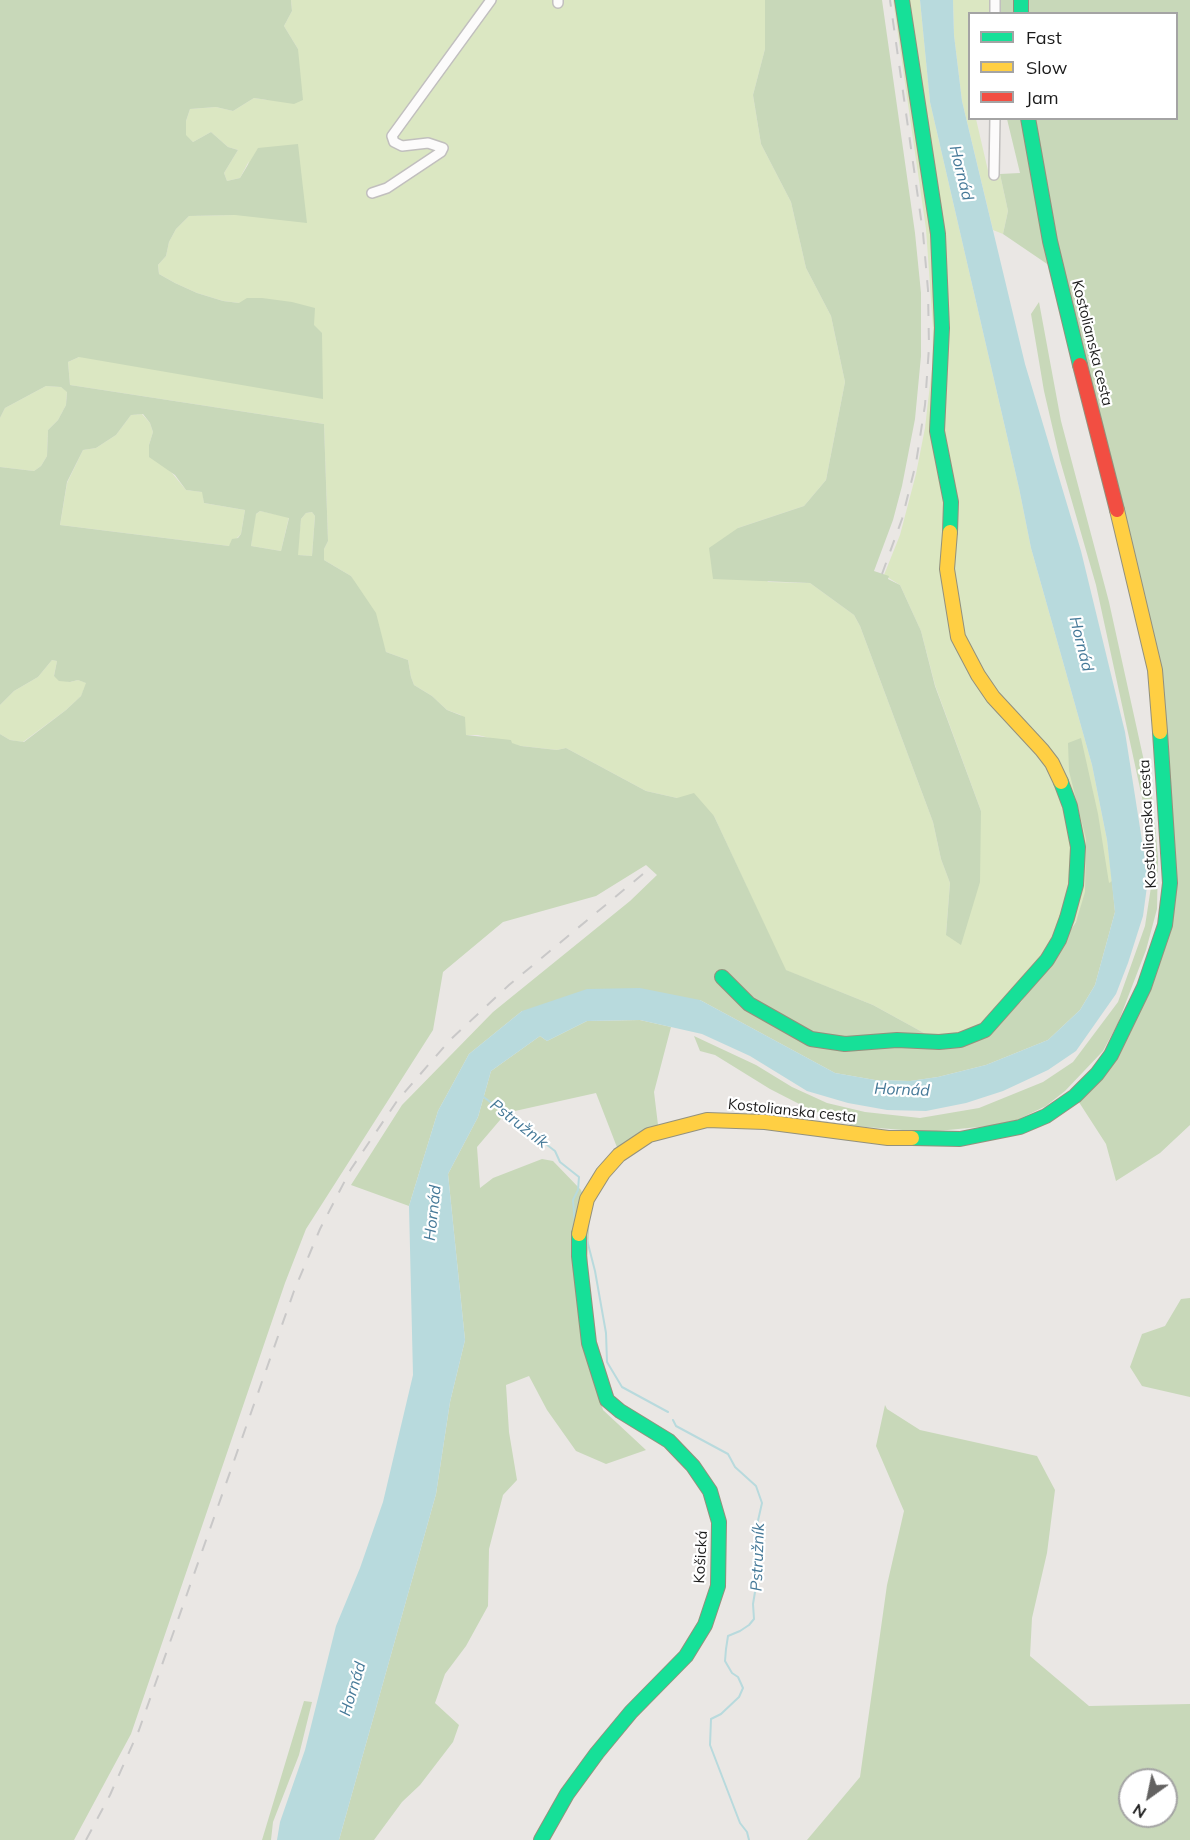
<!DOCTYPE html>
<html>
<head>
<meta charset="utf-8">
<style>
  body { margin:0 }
  #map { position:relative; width:1190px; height:1840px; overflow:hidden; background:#eae7e4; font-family:Mulish,sans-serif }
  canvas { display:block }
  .legend { position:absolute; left:968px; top:12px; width:210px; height:108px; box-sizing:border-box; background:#fff; border:2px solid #a4a4a4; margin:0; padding:8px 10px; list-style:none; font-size:18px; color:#1b1b1b }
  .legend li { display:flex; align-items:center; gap:12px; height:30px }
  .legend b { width:30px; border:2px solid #a4a4a4 }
  .north { position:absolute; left:1118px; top:1768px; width:60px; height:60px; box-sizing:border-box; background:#fff; border:2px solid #a4a4a4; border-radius:50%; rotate:213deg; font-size:16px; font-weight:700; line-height:24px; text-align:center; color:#1b1b1b }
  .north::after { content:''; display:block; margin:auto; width:21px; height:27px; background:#636261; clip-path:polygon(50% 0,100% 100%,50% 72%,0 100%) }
</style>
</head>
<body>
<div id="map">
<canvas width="1190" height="1840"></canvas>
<ul class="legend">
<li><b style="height:8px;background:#16e098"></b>Fast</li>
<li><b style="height:8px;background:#ffcf43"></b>Slow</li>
<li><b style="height:8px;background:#f24e42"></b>Jam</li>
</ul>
<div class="north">N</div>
</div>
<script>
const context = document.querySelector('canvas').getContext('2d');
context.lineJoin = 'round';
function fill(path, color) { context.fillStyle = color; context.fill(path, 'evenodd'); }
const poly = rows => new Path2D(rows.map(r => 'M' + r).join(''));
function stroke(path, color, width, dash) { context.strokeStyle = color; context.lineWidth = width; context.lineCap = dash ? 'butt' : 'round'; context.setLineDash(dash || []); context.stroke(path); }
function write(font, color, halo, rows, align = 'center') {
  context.font = font + ' Mulish,sans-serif'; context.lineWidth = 4.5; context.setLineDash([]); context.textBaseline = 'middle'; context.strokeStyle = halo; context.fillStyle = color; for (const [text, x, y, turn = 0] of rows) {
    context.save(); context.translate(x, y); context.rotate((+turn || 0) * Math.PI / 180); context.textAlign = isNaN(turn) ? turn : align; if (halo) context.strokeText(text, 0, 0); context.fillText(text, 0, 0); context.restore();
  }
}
const grass = poly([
  [291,0,765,0,765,49,753,95,761,144,791,202,806,268,831,316,845,382,826,480,804,506,738,528,768,582,810,583,854,615,860,626,933,822,941,859,950,883,946,935,981,811,935,685,921,631,900,585,884,575,900,535,916,474,925,428,932,367,933,328,926,229,893,0,920,0,930,102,1019,488,1031,548,1092,765,1107,840,1112,881,1091,899,1021,1002,944,1044,873,1005,785,970,714,816,677,798,646,791,566,748,557,750,521,746,478,735,466,735,461,715,447,710,432,696,414,685,411,677,408,660,386,652,380,634,351,576,324,560,324,549,328,541,324,424,70,385,68,362,79,357,239,303,223,301,197,293,175,283,159,274,158,265,166,256,169,242,176,229,189,216,235,215,249,161,240,178,227,181,224,173,238,150,228,147,211,132,193,142,186,136,186,121,190,109,216,107,233,111,254,98,267,100,298,49,284,26,292,11],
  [953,0,992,0,992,13,970,14,970,118,976,119,989,175,1000,174,1008,211,1003,234,993,230,962,101,954,35],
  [46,386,61,387,67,391,66,405,58,420,48,430,47,456,41,466,34,471,0,467,0,418,5,408],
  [142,414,150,423,153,432,149,445,186,490,203,492,204,503,245,510,241,534,229,546,60,525,67,483,83,450,96,448,116,435,131,415],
  [260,511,289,517,281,551,251,546,255,515],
  [312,512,315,516,312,556,297,555,301,519,306,513],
  [52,660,57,661,54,676,70,682,78,680,87,683,81,696,66,710,23,742,10,740,0,734,0,705,14,691,38,677]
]);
const forest = poly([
  [0,0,291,0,292,11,284,26,298,49,303,100,294,104,254,98,233,111,216,107,190,109,186,121,186,135,193,142,211,132,228,147,238,150,224,173,227,181,240,178,258,148,298,144,307,223,235,215,189,216,176,229,169,242,166,256,158,265,159,274,175,283,197,293,223,301,239,303,247,298,262,298,292,302,315,308,314,325,322,333,323,399,79,357,68,362,70,385,324,424,328,541,324,549,324,560,351,576,376,613,386,652,408,660,411,677,414,685,432,696,447,710,465,717,466,735,511,740,512,743,521,746,557,750,566,748,646,791,677,798,694,793,714,816,786,970,873,1005,944,1044,1021,1002,1076,922,1085,892,1086,839,1069,771,1068,743,1081,738,1098,814,1109,883,1112,881,1115,912,1095,985,1080,1010,1048,1040,986,1065,938,1077,910,1081,875,1080,835,1073,700,1000,522,1011,469,1054,438,1111,409,1206,351,1185,402,1105,493,1012,630,901,657,875,646,865,596,896,503,922,443,972,433,1030,306,1229,285,1283,131,1734,74,1840,0,1840,0,734,10,740,24,742,66,710,81,696,86,683,78,680,70,682,59,681,54,676,57,661,52,660,38,677,14,691,0,705,0,467,34,471,41,466,47,456,48,430,58,420,66,405,67,392,61,387,46,386,5,408,0,418],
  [143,414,150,423,153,432,149,445,149,457,175,475,186,490,202,492,204,503,245,510,241,534,238,538,232,539,229,546,60,525,67,482,83,450,96,448,116,435,131,415],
  [260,511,289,518,281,551,251,546,256,514],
  [312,512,315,516,312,556,298,555,301,519,306,513],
  [765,0,882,0,915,233,921,293,921,356,915,419,902,486,893,520,874,571,889,576,888,579,900,585,921,631,935,686,981,811,980,882,961,945,946,935,950,883,941,859,933,822,860,626,854,615,810,583,713,579,709,548,738,528,804,506,826,480,845,382,831,316,806,268,791,202,761,144,753,95,765,49],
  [999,0,1013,0,1014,13,999,13],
  [1021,0,1190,0,1190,1125,1160,1153,1116,1181,1106,1144,1075,1096,1111,1055,1164,925,1161,733,1118,513,1028,119,1176,118,1176,14,1021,13],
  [1007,119,1025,119,1053,268,1003,234,1008,211,1000,174,1020,173],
  [1039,302,1061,421,1109,602,1153,802,1158,857,1157,909,1146,950,1118,1023,1103,1051,1065,1091,1046,1106,1017,1120,989,1126,927,1132,854,1126,809,1109,770,1089,715,1055,700,1051,694,1036,756,1065,792,1087,827,1103,865,1112,920,1118,979,1108,1043,1082,1073,1062,1118,1002,1145,926,1151,887,1151,859,1143,802,1096,585,1060,460,1044,391,1031,314],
  [640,1020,671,1027,654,1092,658,1125,629,1146,620,1155,596,1093,506,1113,477,1147,480,1188,493,1178,542,1159,553,1161,581,1190,590,1211,585,1308,592,1371,603,1410,646,1450,606,1464,576,1451,547,1410,529,1376,506,1385,509,1432,517,1480,503,1495,489,1549,488,1606,466,1646,445,1674,435,1703,459,1725,453,1742,420,1785,402,1802,374,1840,339,1840,436,1494,450,1402,465,1340,448,1174,478,1117,491,1071,540,1036,547,1041,587,1021],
  [1190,1298,1190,1397,1142,1386,1130,1367,1142,1334,1165,1326,1181,1299],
  [885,1405,887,1409,920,1430,1037,1456,1055,1490,1047,1553,1032,1618,1030,1656,1089,1706,1190,1704,1190,1840,807,1840,860,1777,887,1585,904,1511,876,1446],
  [1130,1780,1166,1780,1166,1816,1130,1816],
  [304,1701,312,1702,299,1755,273,1822,271,1840,262,1840]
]);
const water = poly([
  [920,0,953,0,954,35,962,101,1025,364,1081,551,1125,732,1148,879,1143,916,1128,963,1116,994,1076,1051,1048,1070,1003,1091,966,1103,926,1111,887,1110,848,1103,807,1091,750,1056,702,1034,640,1020,587,1021,547,1041,540,1036,491,1071,478,1117,448,1174,465,1340,450,1402,436,1494,339,1840,277,1840,280,1822,305,1750,336,1626,360,1568,383,1502,413,1375,409,1206,438,1111,469,1054,522,1011,587,989,640,988,700,1000,835,1073,875,1080,910,1081,938,1077,986,1065,1048,1040,1080,1010,1095,985,1115,912,1107,840,1092,765,1031,548,1019,488,930,102]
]);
const stream = poly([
  [481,1095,555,1151,560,1162,579,1177,578,1190,573,1200,575,1224],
  [587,1240,595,1271,606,1333,607,1362,622,1387,668,1412],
  [673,1420,676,1426,728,1454,735,1467,756,1486,762,1503,757,1525,761,1556,753,1604,754,1619,749,1625,740,1631,728,1636,726,1649,725,1661,732,1673,738,1677,743,1688,739,1697,721,1714,711,1719,710,1745,740,1823,747,1832,749,1840]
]);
const street = poly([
  [558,0,558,3],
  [995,0,995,14],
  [994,175,995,118],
  [372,193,387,188,441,152,443,148,428,143,402,146,394,142,392,136,491,0]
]);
const fast = poly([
  [902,0,938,234,942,328,937,431,951,502,950,532],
  [1021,0,1021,14],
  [1028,118,1050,241,1080,365],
  [722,977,749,1004,811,1039,845,1044,897,1040,939,1042,960,1040,985,1030,1047,960,1059,940,1067,918,1076,885,1078,847,1070,806,1061,782],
  [912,1138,960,1139,1020,1127,1046,1116,1075,1096,1097,1074,1111,1055,1144,987,1165,925,1170,883,1160,732],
  [541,1840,567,1794,597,1753,631,1712,686,1656,705,1625,718,1586,719,1522,710,1491,693,1466,669,1441,620,1411,607,1400,589,1343,579,1256,579,1234]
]);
const slow = poly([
  [1117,510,1155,670,1160,732],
  [950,532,947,569,958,637,978,675,993,697,1042,750,1052,763,1061,782],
  [579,1234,587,1199,603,1173,619,1155,649,1135,707,1120,765,1122,888,1138,912,1138]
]);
const jam = poly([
  [1080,365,1117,510]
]);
const rail = poly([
  [882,574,902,519,916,463,925,405,929,347,928,290,923,233,890,0],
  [86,1840,110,1795,139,1730,294,1291,320,1229,351,1169,397,1101,450,1040,509,985,649,869]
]);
const streetNames = [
  ["Kostolianska cesta",1092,343,76],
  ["Kostolianska cesta",1148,824,-93],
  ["Kostolianska cesta",792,1111,6],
  ["Košická",701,1557,-87]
];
const waterNames = [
  ["Hornád",961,173,76],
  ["Hornád",1081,644,76],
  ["Hornád",902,1090,2],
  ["Pstružník",519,1124,38],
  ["Hornád",433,1213,-84],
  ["Pstružník",758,1557,-88],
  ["Hornád",353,1689,-73]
];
fill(grass, '#dbe7c2');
fill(forest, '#c8d8b9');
fill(water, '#b8dadd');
stroke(stream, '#b8dadd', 2);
stroke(street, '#c1bfbe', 12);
stroke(fast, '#93917d', 16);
stroke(slow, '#93917d', 16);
stroke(jam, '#93917d', 16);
stroke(street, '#fcfbfb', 9);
stroke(fast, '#16e098', 14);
stroke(slow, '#ffcf43', 14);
stroke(jam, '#f24e42', 14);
stroke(rail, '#c9c8c8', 2, [12, 12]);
write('15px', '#1b1b1b', '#fff', streetNames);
write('italic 16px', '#457998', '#fff', waterNames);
</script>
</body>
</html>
